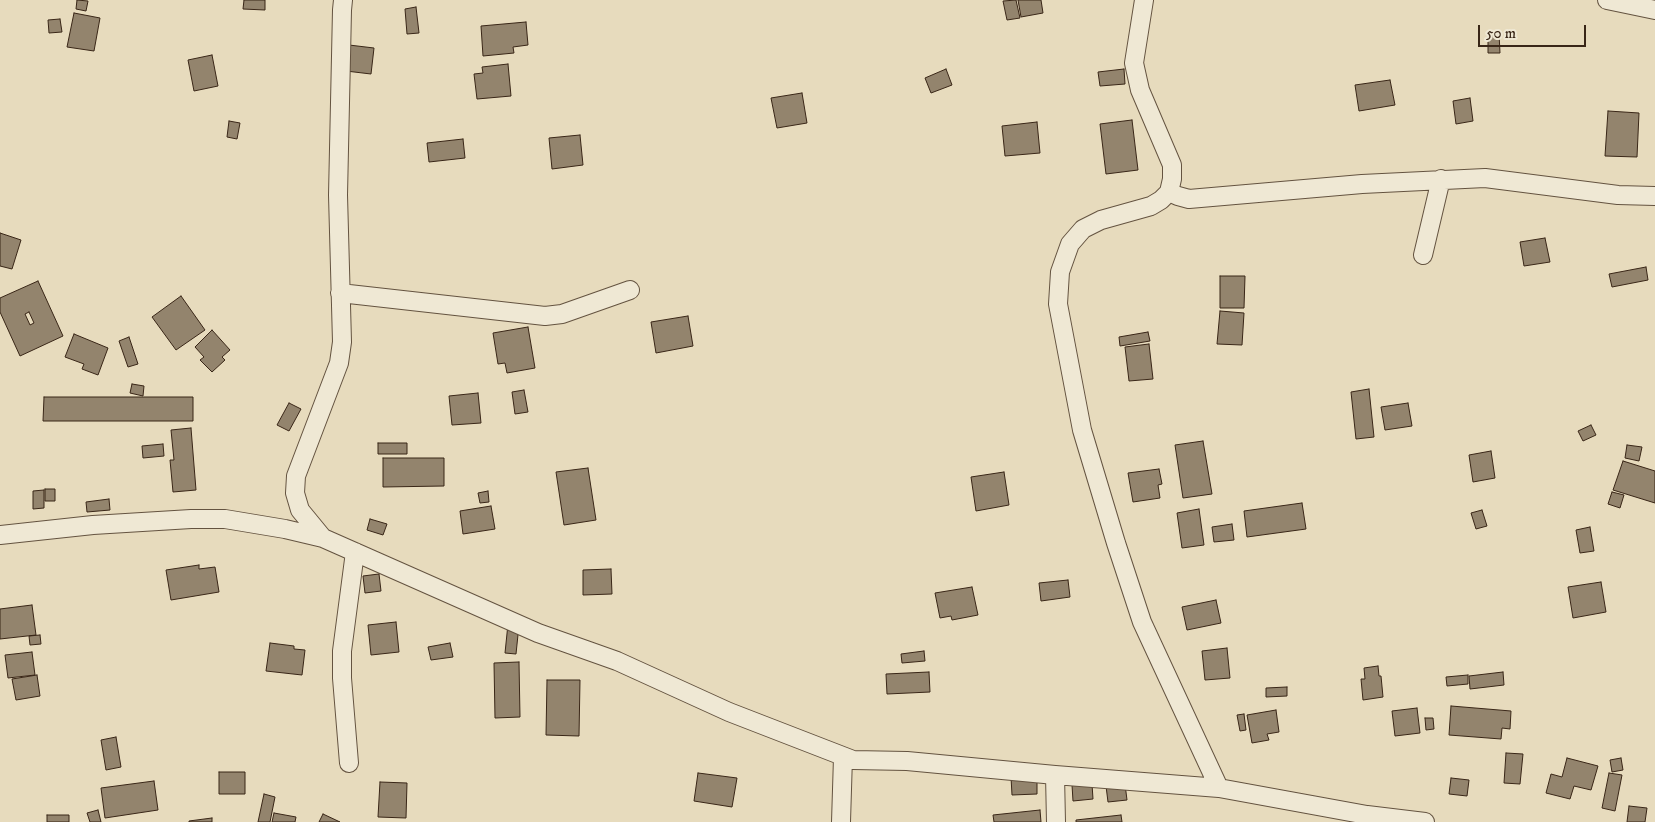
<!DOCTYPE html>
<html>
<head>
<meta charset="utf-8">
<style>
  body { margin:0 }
  #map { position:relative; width:1655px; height:822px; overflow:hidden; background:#e7dbbd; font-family:"IM FELL DW Pica",serif }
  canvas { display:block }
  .scale { position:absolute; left:1478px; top:25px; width:108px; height:22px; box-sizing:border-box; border:2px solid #392617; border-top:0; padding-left:6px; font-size:15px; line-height:18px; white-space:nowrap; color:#392617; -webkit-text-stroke:4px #efe8d4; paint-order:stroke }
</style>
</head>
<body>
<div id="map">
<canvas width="1655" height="822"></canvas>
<div class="scale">50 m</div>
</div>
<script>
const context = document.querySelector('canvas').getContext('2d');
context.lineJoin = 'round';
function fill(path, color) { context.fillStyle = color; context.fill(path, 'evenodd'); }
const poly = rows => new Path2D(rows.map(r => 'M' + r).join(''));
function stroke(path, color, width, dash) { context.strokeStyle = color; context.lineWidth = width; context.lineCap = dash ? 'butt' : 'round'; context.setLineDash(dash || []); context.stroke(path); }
const building = poly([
  [77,0,88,1,86,11,76,9,77,0],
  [244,0,265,0,265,10,243,9,244,0],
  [1016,0,1020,18,1007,20,1003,1,1016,0],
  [1018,0,1041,0,1043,13,1021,17,1018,0],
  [416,7,419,33,407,34,405,9,416,7],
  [74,13,100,18,94,51,67,47,74,13],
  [60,19,62,32,49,33,48,20,60,19],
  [526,22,528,45,513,47,514,53,483,56,481,26,526,22],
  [1488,33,1499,33,1500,53,1488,53,1488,33],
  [349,45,374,48,371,74,346,71,349,45],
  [212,55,218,86,194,91,188,60,212,55],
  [508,64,511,96,477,99,474,74,483,73,482,67,508,64],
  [946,69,952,85,931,93,925,78,946,69],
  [1124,69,1125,84,1100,86,1098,72,1124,69],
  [1390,80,1395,105,1359,111,1355,85,1390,80],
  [802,93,807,123,777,128,771,98,802,93],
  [1470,98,1473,121,1456,124,1453,101,1470,98],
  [1608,111,1639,113,1637,157,1605,156,1608,111],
  [1132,120,1138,170,1106,174,1100,124,1132,120],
  [229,121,240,123,237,139,227,137,229,121],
  [1037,122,1040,153,1005,156,1002,126,1037,122],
  [580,135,583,165,552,169,549,138,580,135],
  [463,139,465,158,429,162,427,143,463,139],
  [0,233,21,240,12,269,0,266,0,233],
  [1545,238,1550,262,1524,266,1520,242,1545,238],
  [1646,267,1648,280,1612,287,1609,274,1646,267],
  [1220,276,1245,276,1244,308,1220,308,1220,276],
  [38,281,63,336,20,356,0,312,0,298,38,281],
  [29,312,34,323,30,325,25,314,29,312],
  [181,296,205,330,176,350,152,317,181,296],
  [1220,311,1244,313,1242,345,1217,344,1220,311],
  [688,316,693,346,656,353,651,322,688,316],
  [528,327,535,368,507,373,505,363,498,364,493,333,528,327],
  [212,330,230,350,222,357,225,360,212,372,200,360,204,357,195,347,212,330],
  [1148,332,1150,341,1120,346,1119,337,1148,332],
  [74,334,108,348,98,375,82,369,84,364,65,357,74,334],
  [129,337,138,364,128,367,119,341,129,337],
  [1149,344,1153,379,1129,381,1125,347,1149,344],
  [132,384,144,386,143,396,130,393,132,384],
  [1369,389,1374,437,1356,439,1351,392,1369,389],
  [524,390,528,412,515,414,512,392,524,390],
  [478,393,481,423,452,425,449,396,478,393],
  [44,397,193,397,193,421,43,421,44,397],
  [289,403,301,409,289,431,277,425,289,403],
  [1408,403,1412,426,1385,430,1381,407,1408,403],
  [1591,425,1596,435,1583,441,1578,431,1591,425],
  [191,428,196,490,173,492,170,460,174,460,171,430,191,428],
  [1203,441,1212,494,1183,498,1175,445,1203,441],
  [378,443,407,443,407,454,378,454,378,443],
  [163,444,164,456,143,458,142,446,163,444],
  [1627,445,1642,447,1639,461,1625,458,1627,445],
  [1491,451,1495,478,1473,482,1469,455,1491,451],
  [383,458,444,458,444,486,383,487,383,458],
  [1623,461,1655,471,1655,503,1613,490,1623,461],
  [588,468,596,520,564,525,556,472,588,468],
  [1159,469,1162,484,1158,485,1160,498,1133,502,1128,473,1159,469],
  [1004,472,1009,505,976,511,971,477,1004,472],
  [45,489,55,489,55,501,45,501,45,489],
  [44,490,44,508,33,509,33,491,44,490],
  [488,491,489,502,480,503,478,493,488,491],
  [1612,492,1624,495,1620,508,1608,504,1612,492],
  [109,499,110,510,87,512,86,502,109,499],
  [1302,503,1306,529,1247,537,1244,511,1302,503],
  [491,506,495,529,463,534,460,511,491,506],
  [1199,509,1204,545,1182,548,1177,513,1199,509],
  [1482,510,1487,526,1476,529,1471,513,1482,510],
  [370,519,387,524,383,535,367,530,370,519],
  [1232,524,1234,540,1214,542,1212,527,1232,524],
  [1590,527,1594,551,1580,553,1576,530,1590,527],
  [199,565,199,569,215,567,219,592,171,600,166,570,199,565],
  [611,569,612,594,583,595,583,570,611,569],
  [379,574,381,591,365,593,363,576,379,574],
  [1068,580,1070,597,1041,601,1039,583,1068,580],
  [1601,582,1606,612,1573,618,1568,587,1601,582],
  [972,587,978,615,952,620,951,616,940,618,935,593,972,587],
  [1216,600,1221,623,1187,630,1182,607,1216,600],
  [32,605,36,635,0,639,0,609,32,605],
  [396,622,399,652,371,655,368,625,396,622],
  [508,624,519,625,516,654,505,653,508,624],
  [40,635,41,644,30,645,29,636,40,635],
  [270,643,294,646,294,649,305,650,302,675,266,671,270,643],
  [450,643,453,657,431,660,428,647,450,643],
  [1227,648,1230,678,1205,680,1202,651,1227,648],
  [924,651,925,661,902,663,901,654,924,651],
  [32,652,35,675,8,678,5,655,32,652],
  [519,662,520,717,495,718,494,663,519,662],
  [1378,666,1379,676,1381,676,1383,697,1363,700,1361,679,1365,679,1364,668,1378,666],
  [929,672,930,692,887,694,886,674,929,672],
  [1503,672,1504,685,1470,689,1469,676,1503,672],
  [37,675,40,696,16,700,12,679,37,675],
  [1468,675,1468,684,1447,686,1446,677,1468,675],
  [547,680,580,680,579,736,546,735,547,680],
  [1287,687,1287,696,1266,697,1266,688,1287,687],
  [1451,706,1511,711,1510,729,1502,728,1501,739,1449,735,1451,706],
  [1417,708,1420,733,1395,736,1392,711,1417,708],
  [1276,710,1279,732,1267,734,1269,740,1252,743,1247,715,1276,710],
  [1244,714,1246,730,1240,731,1237,715,1244,714],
  [1425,718,1433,718,1434,729,1426,730,1425,718],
  [116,737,121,767,106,770,101,740,116,737],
  [1506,753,1523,754,1520,784,1504,783,1506,753],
  [1567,758,1598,766,1591,790,1574,786,1570,799,1546,793,1551,774,1562,777,1567,758],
  [1621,758,1623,770,1612,772,1610,760,1621,758],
  [219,772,245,772,245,794,219,794,219,772],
  [698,773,737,778,732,807,694,801,698,773],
  [1609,773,1622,775,1615,811,1602,808,1609,773],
  [1011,777,1037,777,1037,794,1012,795,1011,777],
  [1451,778,1469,780,1467,796,1449,794,1451,778],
  [154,781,158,810,105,818,101,788,154,781],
  [380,782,407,783,406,818,378,817,380,782],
  [1092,784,1093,799,1073,801,1072,785,1092,784],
  [1125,784,1127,800,1108,802,1106,786,1125,784],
  [264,794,275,797,270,822,258,822,264,794],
  [1629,806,1647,808,1645,822,1627,822,1629,806],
  [98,810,101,822,90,822,87,813,98,810],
  [1040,810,1041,822,994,822,993,815,1040,810],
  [274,813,296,817,295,822,272,822,274,813],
  [323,814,340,822,319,822,323,814],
  [47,815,69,815,69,822,47,822,47,815],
  [1121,815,1122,822,1076,822,1076,820,1121,815],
  [212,818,212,822,189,822,189,821,212,818]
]);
const minor = poly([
  [1144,0,1134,63,1140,90,1172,165,1172,179,1169,192,1161,200,1151,206,1101,220,1083,229,1070,244,1060,272,1058,304,1082,430,1116,543,1142,622,1219,788],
  [1607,0,1655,10],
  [1169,192,1178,196,1189,199,1362,184,1485,178,1618,195,1655,196],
  [1423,255,1441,179],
  [340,293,545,316,562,314,630,290],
  [0,535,93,525,191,519,225,519,285,529,323,538,538,633,617,661,729,712,853,760,907,761,1055,775,1219,788,1367,815,1425,822],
  [323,538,300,510,295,493,296,476,339,363,342,342,338,195,342,10,343,0],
  [349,763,342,678,342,651,355,552],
  [1055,775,1056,822],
  [841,822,843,757]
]);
fill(building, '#93846d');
stroke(building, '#392617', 1);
stroke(minor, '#645340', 20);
stroke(minor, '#efe8d4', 18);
</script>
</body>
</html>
